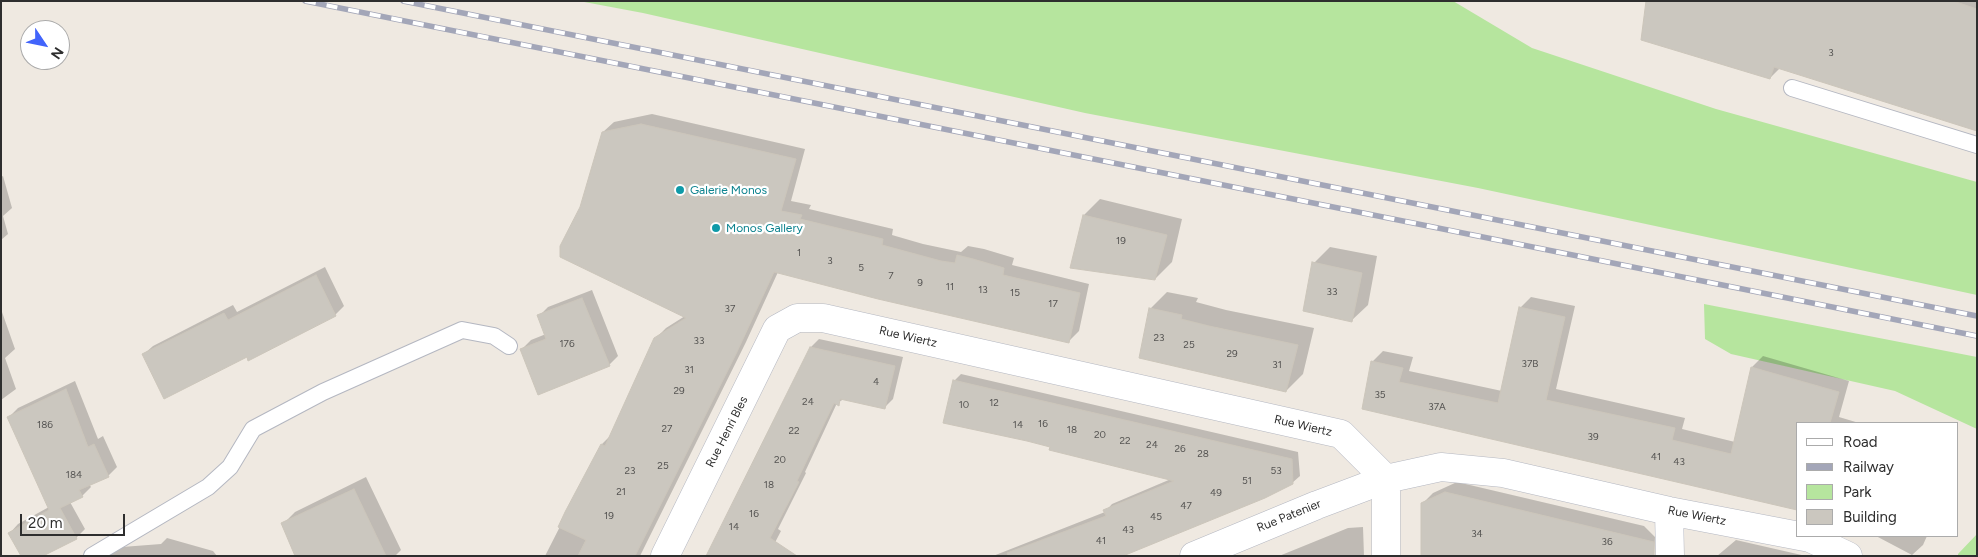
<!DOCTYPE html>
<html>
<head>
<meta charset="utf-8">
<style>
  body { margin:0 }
  #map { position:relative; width:1978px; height:557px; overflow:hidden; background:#efe9e1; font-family:Figtree,sans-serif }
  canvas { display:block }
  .frame { position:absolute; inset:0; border:2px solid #2e2e2e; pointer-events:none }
  .legend { position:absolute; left:1796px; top:422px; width:162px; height:115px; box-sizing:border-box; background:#fff; border:1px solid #ababab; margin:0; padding:6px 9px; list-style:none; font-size:15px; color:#2e2e2e }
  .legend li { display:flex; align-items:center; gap:10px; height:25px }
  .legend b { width:25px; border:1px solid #ababab }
  .north { position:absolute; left:20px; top:20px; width:50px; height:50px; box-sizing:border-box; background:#fff; border:1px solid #ababab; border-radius:50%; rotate:124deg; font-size:14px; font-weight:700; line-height:20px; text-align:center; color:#2e2e2e }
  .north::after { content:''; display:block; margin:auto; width:18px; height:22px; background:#4264fb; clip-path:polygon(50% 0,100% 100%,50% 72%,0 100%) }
  .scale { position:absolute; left:20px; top:514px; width:105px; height:22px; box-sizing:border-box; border:2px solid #2e2e2e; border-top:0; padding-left:6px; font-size:15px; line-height:18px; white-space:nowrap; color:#2e2e2e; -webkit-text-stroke:4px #fff; paint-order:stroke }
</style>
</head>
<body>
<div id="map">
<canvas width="1978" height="557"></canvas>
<div class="frame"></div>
<ul class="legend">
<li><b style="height:6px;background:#fff"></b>Road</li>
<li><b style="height:6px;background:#a3a6b8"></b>Railway</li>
<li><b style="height:14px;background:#b6e59e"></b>Park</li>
<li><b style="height:14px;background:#cbc7bf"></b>Building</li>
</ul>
<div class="north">N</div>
<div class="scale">20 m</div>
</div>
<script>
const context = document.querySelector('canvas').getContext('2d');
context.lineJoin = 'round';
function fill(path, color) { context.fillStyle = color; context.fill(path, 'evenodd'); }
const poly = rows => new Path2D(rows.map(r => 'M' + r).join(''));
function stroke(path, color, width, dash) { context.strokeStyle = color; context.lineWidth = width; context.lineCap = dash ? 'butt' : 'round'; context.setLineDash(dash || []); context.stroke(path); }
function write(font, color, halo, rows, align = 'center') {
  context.font = font + ' Figtree,sans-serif'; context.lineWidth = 4.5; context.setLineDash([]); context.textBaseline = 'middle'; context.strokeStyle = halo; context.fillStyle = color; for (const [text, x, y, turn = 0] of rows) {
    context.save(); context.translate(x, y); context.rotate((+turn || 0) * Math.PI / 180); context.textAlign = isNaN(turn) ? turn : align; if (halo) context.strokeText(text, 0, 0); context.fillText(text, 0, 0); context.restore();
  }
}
const green = poly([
  [579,1,1453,1,1532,48,1716,109,1977,182,1977,295,1478,188,1085,113,643,13],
  [1704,304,1977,357,1977,429,1895,391,1731,354,1705,339],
  [1977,534,1977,556,1958,556,1958,554]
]);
const shadow = poly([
  [1647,1,1977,1,1977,129,1780,68,1770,78],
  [652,114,805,149,791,201,811,205,809,209,893,229,892,235,923,244,961,252,968,246,984,249,1014,258,1012,265,1089,284,1079,331,1069,341,778,272,746,342,640,556,545,556,602,444,611,435,655,339,666,328,685,316,581,208,603,132,614,122],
  [3,176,12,208,3,216,8,234,1,240,1,177],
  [1100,199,1182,219,1172,262,1155,279,1084,215],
  [1330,247,1377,256,1368,305,1351,321,1314,263],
  [325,267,344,306,335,315,247,355,144,354,153,346,233,305,237,312],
  [592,290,618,356,609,365,522,349,531,340,546,334,539,316,548,307],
  [1167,292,1198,298,1196,302,1226,310,1314,328,1303,374,1286,391,1150,309],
  [1531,297,1575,306,1556,389,1685,418,1682,429,1735,442,1752,367,1763,356,1849,381,1839,417,1859,423,1797,423,1797,509,1363,408,1372,362,1383,351,1413,357,1409,371,1502,391,1520,308],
  [2,312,15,349,5,358,16,389,1,400],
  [819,339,903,357,893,399,885,407,844,399,837,403,805,472,806,473,778,529,781,531,768,556,707,556,811,347],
  [961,374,1298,452,1300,476,1292,483,1116,556,993,556,1105,512,1112,504,1171,479,1051,446,954,381],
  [75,381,98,439,103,436,117,467,108,476,89,484,91,487,82,496,70,502,85,529,76,538,40,556,10,533,18,524,49,507,9,417,18,408],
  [366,477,401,550,395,556,296,556,283,524,295,512],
  [1457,482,1644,526,1655,537,1654,556,1423,556,1422,504,1433,493],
  [1363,527,1364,556,1279,556,1348,528],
  [1876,536,1927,536,1923,545,1912,555],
  [167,538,213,551,217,556,106,556,122,547,161,544],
  [1736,540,1806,556,1717,556]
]);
const building = poly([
  [1646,1,1953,1,1977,9,1977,131,1774,67,1770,79,1641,40,1646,1],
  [641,124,796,159,781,211,802,215,800,219,883,239,882,245,941,261,955,263,957,255,973,259,1004,268,1003,275,1080,293,1069,343,878,299,774,272,736,354,635,556,578,556,586,540,558,527,565,512,601,444,605,446,654,338,686,318,560,257,560,246,580,207,602,132,641,124],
  [1083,215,1167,235,1155,280,1070,268,1083,215],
  [1312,262,1362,273,1352,322,1303,311,1312,262],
  [316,275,336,316,248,361,247,357,164,399,142,354,224,313,228,320,316,275],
  [582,298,610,366,538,395,520,349,546,339,537,315,582,298],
  [1519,307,1565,317,1546,400,1675,428,1672,440,1731,454,1751,367,1839,392,1830,423,1797,423,1797,510,1362,409,1371,361,1403,368,1399,382,1498,403,1519,307],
  [1149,308,1182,315,1181,319,1209,326,1298,345,1286,392,1139,358,1149,308],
  [810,347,895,366,885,409,840,399,839,406,834,403,797,481,799,482,770,538,797,556,706,556,810,347],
  [953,380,1292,459,1293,484,1265,498,1123,556,1008,556,1007,553,1106,516,1103,510,1174,481,1049,450,1050,447,1027,441,943,423,953,380],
  [66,389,88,447,94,444,109,477,79,490,83,497,60,508,77,539,43,556,21,556,8,533,49,510,7,417,66,389],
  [354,489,386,556,295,556,281,523,354,489],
  [1445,492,1654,542,1654,556,1421,556,1421,503,1445,492]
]);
const service = poly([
  [1792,88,1977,145],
  [92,556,208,487,230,467,253,429,323,392,462,330,494,336,509,346]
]);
const minor = poly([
  [1669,511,1670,556],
  [665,556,777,329,797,318,823,318,1341,434,1386,479],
  [1194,556,1317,505,1386,479,1441,467,1503,473,1669,511,1810,538,1848,556],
  [1386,556,1386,479]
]);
const rail = poly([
  [305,1,1977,336],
  [403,1,1977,316]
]);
const markers = [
  [680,190,5,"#0f9aa8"],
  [716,228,5,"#0f9aa8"]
];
const numberNames = [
  ["3",1831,53],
  ["19",1121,241],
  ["1",799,253],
  ["3",830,261],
  ["5",861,268],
  ["7",891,276],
  ["9",920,283],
  ["11",950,287],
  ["13",983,290],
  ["33",1332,292],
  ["15",1015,293],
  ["17",1053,304],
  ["37",730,309],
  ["23",1159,338],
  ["33",699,341],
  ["176",567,344],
  ["25",1189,345],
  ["29",1232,354],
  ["37B",1530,364],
  ["31",1277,365],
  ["31",689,370],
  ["4",876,382],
  ["29",679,391],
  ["35",1380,395],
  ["24",808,402],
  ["12",994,403],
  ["10",964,405],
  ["37A",1437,407],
  ["16",1043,424],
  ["186",45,425],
  ["14",1018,425],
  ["27",667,429],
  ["18",1072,430],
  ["22",794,431],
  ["20",1100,435],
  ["39",1593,437],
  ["22",1125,441],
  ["24",1152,445],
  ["26",1180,449],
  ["28",1203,454],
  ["41",1656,457],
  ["20",780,460],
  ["43",1679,462],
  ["25",663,466],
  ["23",630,471],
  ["53",1276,471],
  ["184",74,475],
  ["51",1247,481],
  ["18",769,485],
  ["21",621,492],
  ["49",1216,493],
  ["47",1186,506],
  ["16",754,514],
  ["19",609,516],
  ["45",1156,517],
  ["14",734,527],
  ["43",1128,530],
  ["34",1477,534],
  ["41",1101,541],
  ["36",1607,542]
];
const cultureNames = [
  ["Galerie Monos",690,190],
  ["Monos Gallery",726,228]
];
const streetNames = [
  ["Rue Wiertz",908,337,13],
  ["Rue Wiertz",1303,426,13],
  ["Rue Henri Bles",727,432,-63],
  ["Rue Patenier",1289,516,-22],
  ["Rue Wiertz",1697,516,11]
];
fill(green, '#b6e59e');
fill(shadow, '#0003');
fill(building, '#cbc7bf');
stroke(building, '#cbc5ba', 1);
stroke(service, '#b4b7c1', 18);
stroke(minor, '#b4b7c1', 29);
stroke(service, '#fff', 16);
stroke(minor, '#fff', 28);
stroke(rail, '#a3a6b8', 5.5);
stroke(rail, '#fff', 4, [11]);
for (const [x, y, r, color] of markers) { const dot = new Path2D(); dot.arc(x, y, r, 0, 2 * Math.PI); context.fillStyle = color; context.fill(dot); stroke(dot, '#fff', 2); }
write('10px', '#555452', null, numberNames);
write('12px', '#0d838f', '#fff', cultureNames, 'left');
write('12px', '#2e2e2e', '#fff', streetNames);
</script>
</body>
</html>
